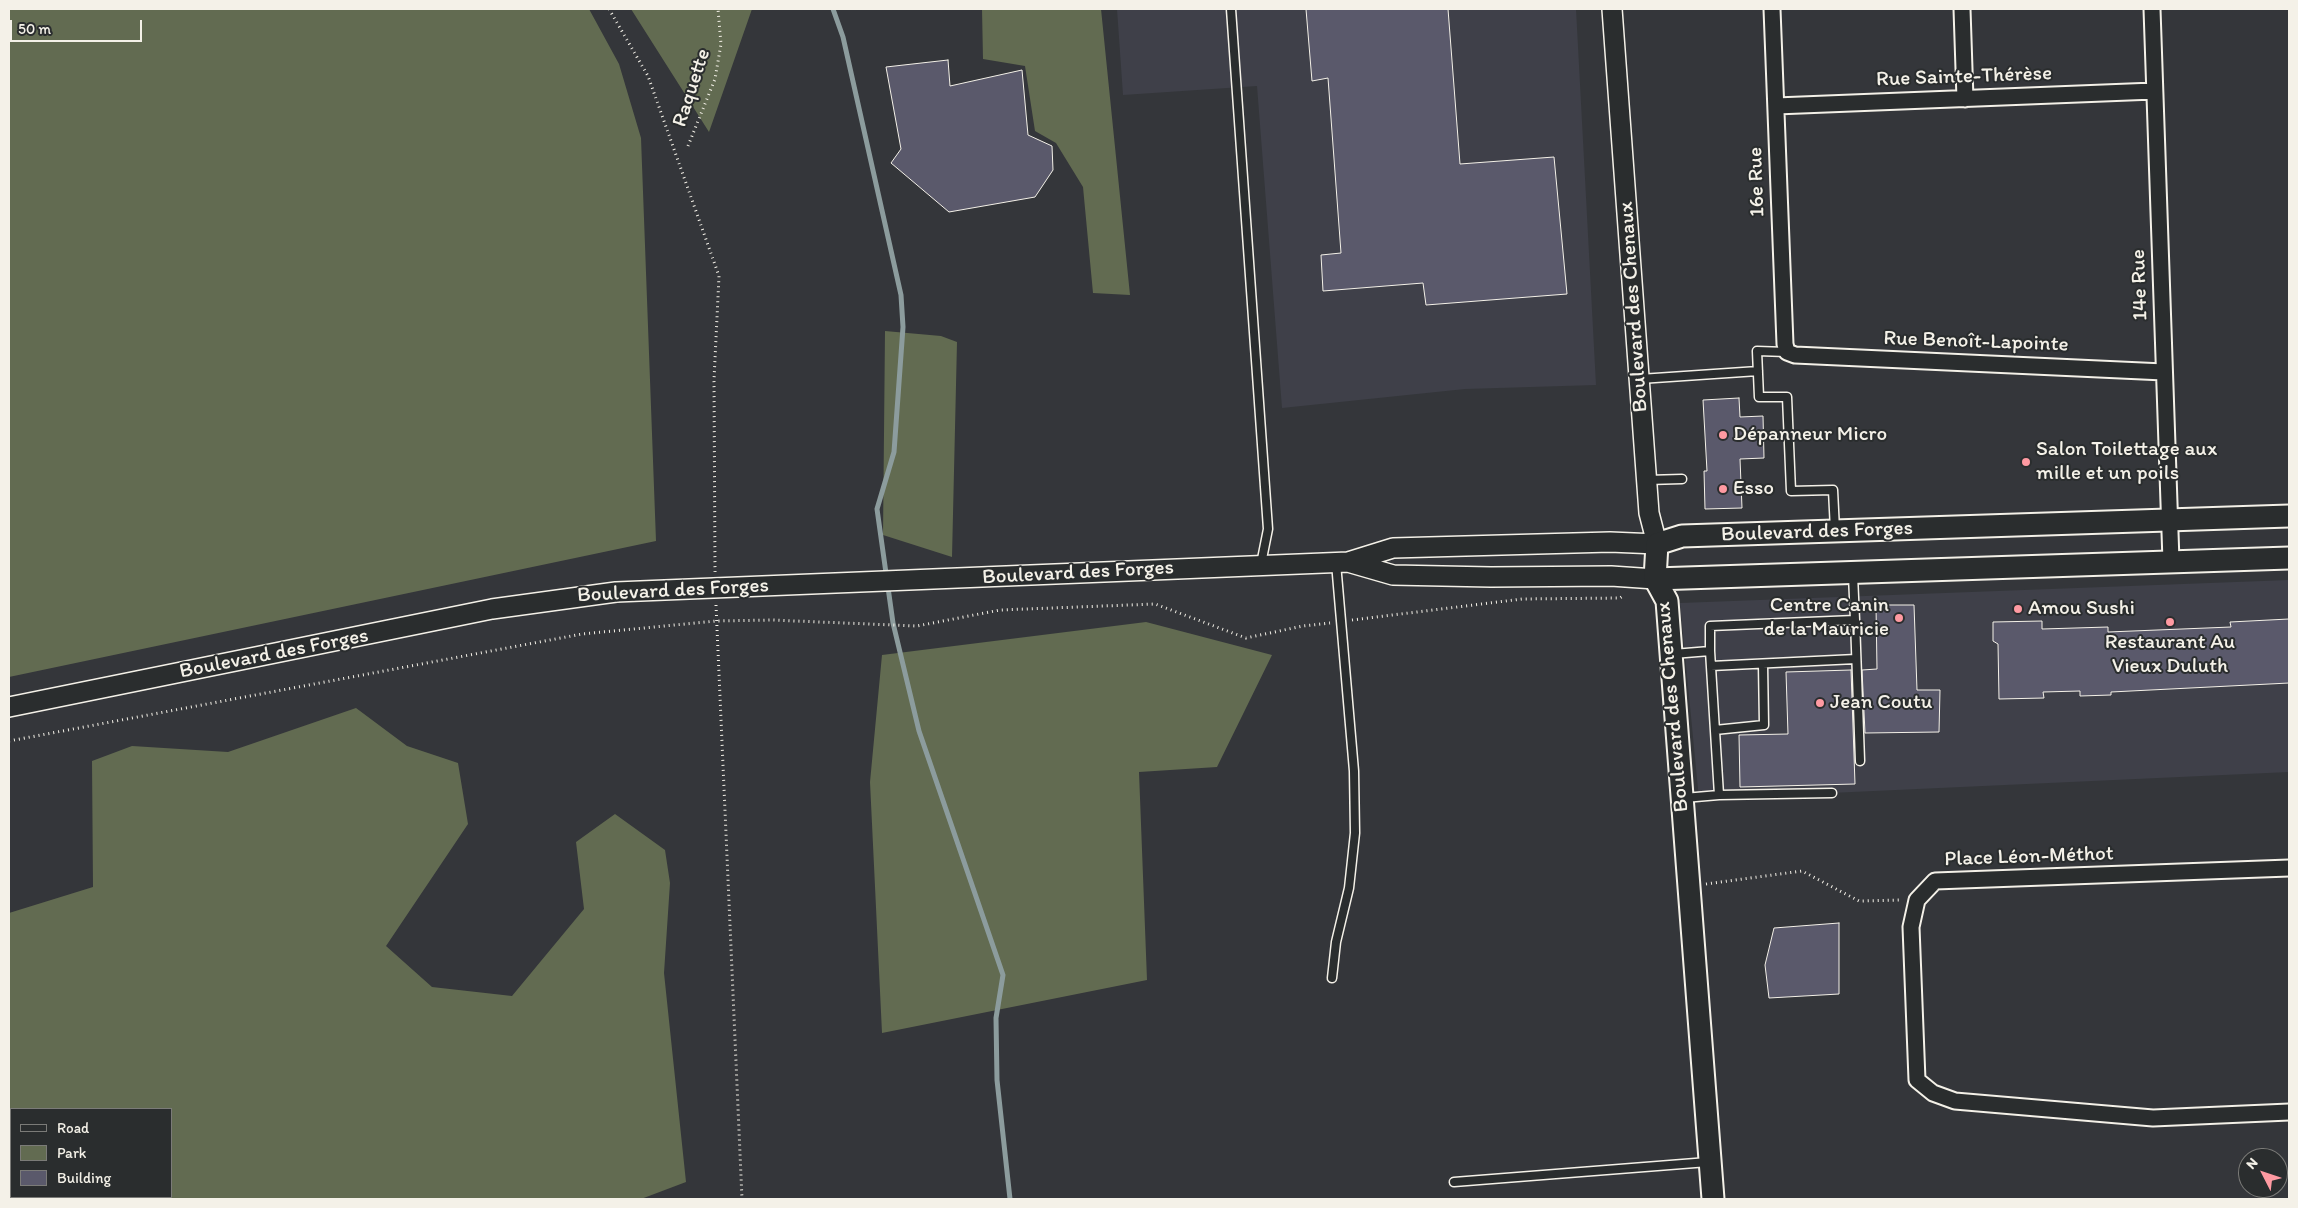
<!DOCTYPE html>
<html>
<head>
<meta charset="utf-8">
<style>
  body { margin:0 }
  #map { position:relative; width:2298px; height:1208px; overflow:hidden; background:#34363a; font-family:Itim,sans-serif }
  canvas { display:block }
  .frame { position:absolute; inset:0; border:10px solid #f4f1e8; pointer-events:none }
  .legend { position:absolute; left:10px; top:1108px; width:162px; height:90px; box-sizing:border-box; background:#2a2d2e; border:1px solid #7b7b78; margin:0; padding:6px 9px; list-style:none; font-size:15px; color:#f4f1e8 }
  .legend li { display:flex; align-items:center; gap:10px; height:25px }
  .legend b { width:25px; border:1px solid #7b7b78 }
  .north { position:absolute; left:2238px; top:1148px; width:50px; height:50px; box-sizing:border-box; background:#2a2d2e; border:1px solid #7b7b78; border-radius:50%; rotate:311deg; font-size:14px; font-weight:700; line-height:20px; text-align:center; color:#f4f1e8 }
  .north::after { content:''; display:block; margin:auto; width:18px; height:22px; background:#ff9aa2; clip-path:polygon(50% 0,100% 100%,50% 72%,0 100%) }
  .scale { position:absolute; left:10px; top:20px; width:132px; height:22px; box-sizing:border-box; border:2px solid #f4f1e8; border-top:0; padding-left:6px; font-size:15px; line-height:18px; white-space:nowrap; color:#f4f1e8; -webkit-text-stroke:4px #2a2d2e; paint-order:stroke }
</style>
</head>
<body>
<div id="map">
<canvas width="2298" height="1208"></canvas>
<div class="frame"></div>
<ul class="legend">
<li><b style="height:6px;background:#2a2d2e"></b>Road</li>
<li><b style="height:14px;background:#626b51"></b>Park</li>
<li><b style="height:14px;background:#5a596b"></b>Building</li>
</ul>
<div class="north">N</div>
<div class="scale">50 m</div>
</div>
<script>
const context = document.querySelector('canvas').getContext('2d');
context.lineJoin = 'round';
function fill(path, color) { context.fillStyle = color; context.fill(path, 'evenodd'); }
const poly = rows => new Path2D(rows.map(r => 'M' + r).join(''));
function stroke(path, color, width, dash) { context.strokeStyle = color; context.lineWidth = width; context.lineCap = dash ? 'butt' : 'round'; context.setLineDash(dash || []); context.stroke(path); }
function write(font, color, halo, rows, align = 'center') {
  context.font = font + ' Itim,sans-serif'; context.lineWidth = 4; context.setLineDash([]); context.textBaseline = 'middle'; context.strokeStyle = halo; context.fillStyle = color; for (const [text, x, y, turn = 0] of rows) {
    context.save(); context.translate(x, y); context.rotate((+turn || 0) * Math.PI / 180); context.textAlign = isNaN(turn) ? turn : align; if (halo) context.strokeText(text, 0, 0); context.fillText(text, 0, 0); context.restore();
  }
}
const built = poly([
  [1117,9,1576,9,1596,385,1465,389,1282,408,1257,86,1123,95],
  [2289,580,2289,772,1699,799,1680,603]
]);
const green = poly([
  [9,9,589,9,619,64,641,138,656,541,9,677],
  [631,9,752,9,709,132],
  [982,9,1101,9,1130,295,1093,293,1083,187,1056,143,1035,131,1025,66,983,59],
  [885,331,941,336,957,342,952,557,883,535],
  [1146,622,1272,655,1217,767,1139,772,1147,980,882,1033,870,782,882,655],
  [356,708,407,746,458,763,468,824,386,946,432,987,512,996,584,909,576,842,615,814,665,850,670,883,664,973,686,1182,641,1199,9,1199,9,913,93,887,92,761,132,746,228,752],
  [171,1109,171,1197,11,1197,11,1109]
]);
const stream = poly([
  [833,9,843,37,901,295,903,327,894,452,877,509,893,623,919,731,1003,975,996,1018,997,1080,1010,1199]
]);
const building = poly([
  [1306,9,1448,9,1460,164,1554,157,1567,294,1426,305,1423,283,1323,291,1321,255,1341,253,1328,78,1312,81,1306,9],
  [948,60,950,86,1022,70,1028,135,1052,146,1053,170,1035,197,949,212,891,163,901,149,886,67,948,60],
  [1739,398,1740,417,1763,416,1764,458,1740,459,1742,508,1705,509,1704,471,1707,471,1703,400,1739,398],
  [1876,605,1914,605,1917,690,1940,690,1939,732,1865,733,1862,670,1877,669,1876,605],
  [2289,619,2289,683,2111,692,2111,695,2080,696,2080,691,2043,692,2044,698,1999,699,1998,644,1993,641,1993,622,2042,621,2042,629,2108,627,2108,632,2231,627,2230,622,2289,619],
  [1851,670,1855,784,1740,787,1739,735,1788,734,1786,672,1851,670],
  [1839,923,1839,994,1769,998,1765,965,1774,928,1839,923]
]);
const path = poly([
  [609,9,648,76,719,276,714,380,715,572],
  [688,146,715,79,721,44,718,9],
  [716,605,742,1199],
  [1352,620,1522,599,1620,598,1623,596],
  [9,741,582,634,716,621,772,620,917,626,1000,610,1155,604,1246,638,1303,626,1330,623],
  [1706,884,1802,871,1859,901,1902,900]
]);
const service = poly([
  [1231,9,1268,529,1261,564],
  [1787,352,1757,351,1759,397,1787,397,1791,491,1833,490,1835,530],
  [1640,379,1758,371],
  [1647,480,1682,479],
  [1855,620,1860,761],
  [1710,651,1710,626,1855,620,1853,575],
  [1673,654,1710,651,1719,795,1684,798],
  [1711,666,1856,659],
  [1715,730,1764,725,1763,664],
  [1719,795,1832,793],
  [1332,978,1336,942,1349,888,1355,833,1354,771,1336,563],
  [1454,1182,1708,1162]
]);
const minor = poly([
  [1772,9,1785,344,1787,352,1795,355,2164,372],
  [1962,9,1965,99],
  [2152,9,2171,561],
  [1776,106,2154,91],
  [2289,868,1935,881,1917,900,1911,927,1917,1080,1933,1093,1955,1101,2153,1118,2289,1112]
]);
const tertiary = poly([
  [1348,562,1393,575,1491,577,1611,576,1655,579],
  [9,707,492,609,616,592,1348,562,1393,548,1610,542,1657,544,1649,513,1612,9]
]);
const secondary = poly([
  [1655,579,2289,558],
  [1713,1199,1667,601,1655,579,1657,544,1682,536,2289,516]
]);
const markers = [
  [1723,435,5,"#ff9aa2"],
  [2026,462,5,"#ff9aa2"],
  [1723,489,5,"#ff9aa2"],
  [2018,609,5,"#ff9aa2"],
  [1899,618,5,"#ff9aa2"],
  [2170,622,5,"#ff9aa2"],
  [1820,703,5,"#ff9aa2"]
];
const streetNames = [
  ["Rue Sainte-Thérèse",1964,77,-2],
  ["Raquette",692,88,-72],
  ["16e Rue",1757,182,-92],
  ["14e Rue",2140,285,-92],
  ["Boulevard des Chenaux",1634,307,-94],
  ["Rue Benoît-Lapointe",1976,342,2],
  ["Boulevard des Forges",1817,532,-2],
  ["Boulevard des Forges",1078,573,-3],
  ["Boulevard des Forges",673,591,-3],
  ["Boulevard des Forges",274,654,-11],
  ["Boulevard des Chenaux",1673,707,-95],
  ["Place Léon-Méthot",2029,857,-2]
];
const poiNames = [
  ["Dépanneur Micro",1733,435],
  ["Salon Toilettage aux",2036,450],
  ["mille et un poils",2036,474],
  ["Esso",1733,489],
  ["Centre Canin",1889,606,"right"],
  ["de la Mauricie",1889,630,"right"],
  ["Amou Sushi",2028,609],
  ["Restaurant Au",2170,643,"center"],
  ["Vieux Duluth",2170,667,"center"],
  ["Jean Coutu",1830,703]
];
fill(built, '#3f4049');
fill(green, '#626b51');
stroke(stream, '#8c9c9d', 5);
fill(building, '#5a596b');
stroke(building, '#f4f1e8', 1);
stroke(service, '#f4f1e8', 11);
stroke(minor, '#f4f1e8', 19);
stroke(tertiary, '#f4f1e8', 22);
stroke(secondary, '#f4f1e8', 25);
stroke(path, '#f4f1e8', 3, [1, 4]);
stroke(service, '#2a2d2e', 8);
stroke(minor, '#2a2d2e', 15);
stroke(tertiary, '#2a2d2e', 19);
stroke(secondary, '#2a2d2e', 21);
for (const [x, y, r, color] of markers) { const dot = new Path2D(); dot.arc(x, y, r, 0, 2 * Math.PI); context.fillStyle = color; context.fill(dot); stroke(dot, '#2a2d2e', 2); }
write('21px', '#f4f1e8', '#2a2d2e', streetNames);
write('21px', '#f4f1e8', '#2a2d2e', poiNames, 'left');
</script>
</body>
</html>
